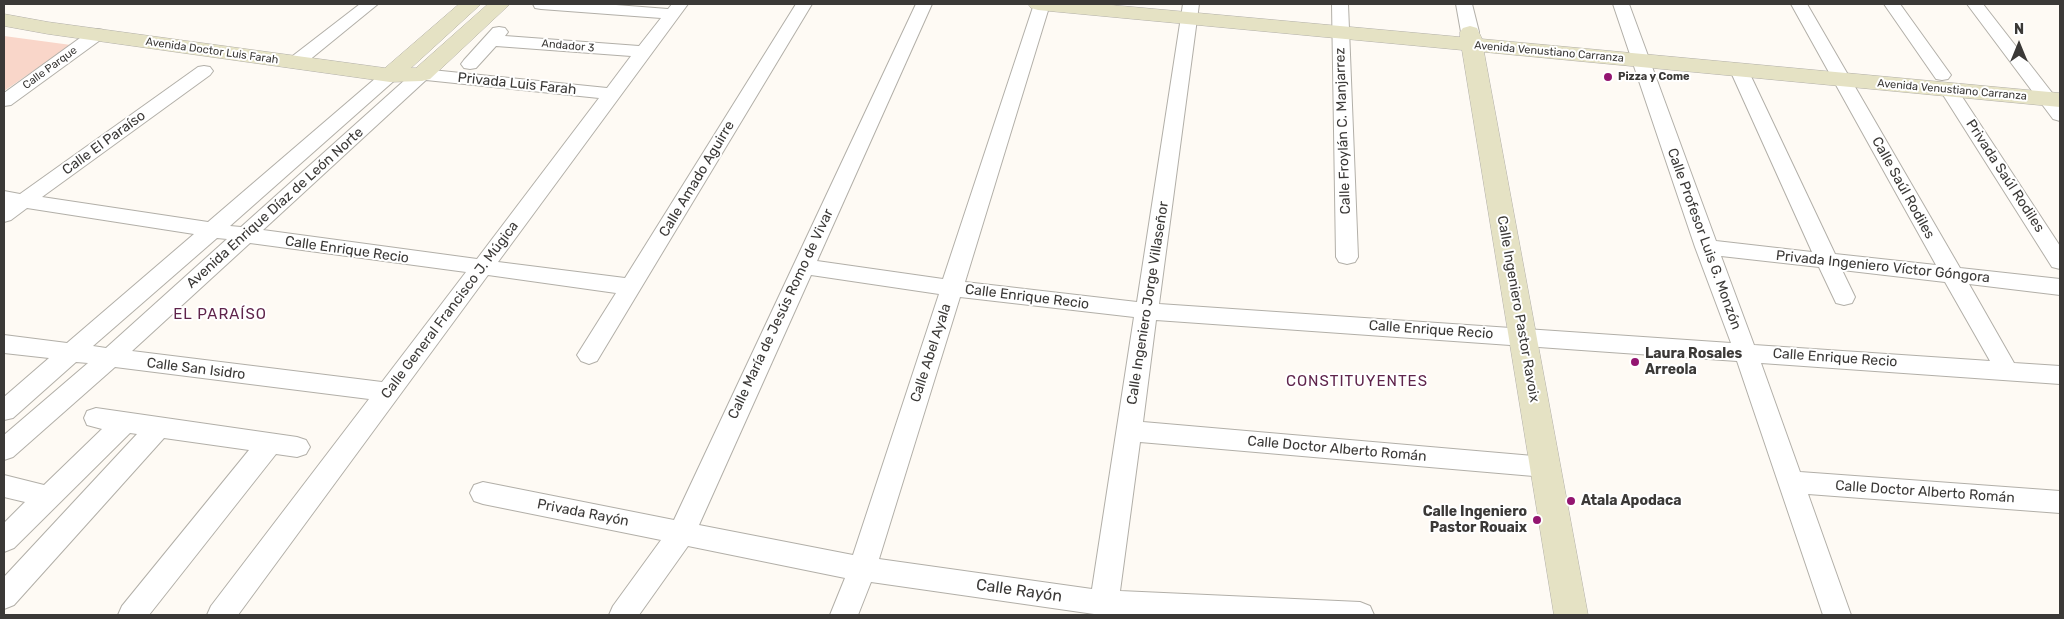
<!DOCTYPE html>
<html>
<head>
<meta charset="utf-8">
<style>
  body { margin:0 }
  #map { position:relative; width:2064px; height:619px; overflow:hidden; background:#fefaf4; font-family:Rubik,sans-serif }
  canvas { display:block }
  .frame { position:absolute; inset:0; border:5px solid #3b3937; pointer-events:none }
  .north { position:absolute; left:1994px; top:20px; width:50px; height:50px; -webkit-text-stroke:4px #fff; paint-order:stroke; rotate:0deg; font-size:14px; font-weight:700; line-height:20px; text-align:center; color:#3b3937 }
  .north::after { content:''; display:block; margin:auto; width:18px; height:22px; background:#3b3937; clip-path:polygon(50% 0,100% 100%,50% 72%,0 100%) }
</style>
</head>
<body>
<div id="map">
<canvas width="2064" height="619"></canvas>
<div class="frame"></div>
<div class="north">N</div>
</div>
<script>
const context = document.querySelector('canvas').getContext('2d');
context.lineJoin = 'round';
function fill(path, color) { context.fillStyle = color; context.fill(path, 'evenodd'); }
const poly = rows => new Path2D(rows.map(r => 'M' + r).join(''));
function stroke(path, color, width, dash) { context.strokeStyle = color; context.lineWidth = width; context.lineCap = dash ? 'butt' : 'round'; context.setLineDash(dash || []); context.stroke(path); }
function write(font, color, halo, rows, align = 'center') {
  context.font = font + ' Rubik,sans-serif'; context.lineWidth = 4; context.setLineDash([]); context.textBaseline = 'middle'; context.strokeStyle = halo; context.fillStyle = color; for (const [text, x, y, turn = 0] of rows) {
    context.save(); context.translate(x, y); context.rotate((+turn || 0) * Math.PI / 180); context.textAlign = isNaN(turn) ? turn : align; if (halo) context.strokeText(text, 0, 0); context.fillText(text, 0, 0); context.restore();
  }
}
const green = poly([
  [4,36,71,45,4,91]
]);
const street = poly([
  [360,4,378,4,302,66,296,67,290,66,287,62,290,58,360,4],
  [533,4,603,4,668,9,672,4,688,4,498,262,625,278,796,4,812,4,597,361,589,364,581,361,577,355,616,293,488,275,238,615,207,615,211,606,369,399,115,367,13,457,4,460,4,435,88,363,76,362,13,418,4,420,4,397,49,358,4,353,4,335,67,343,194,234,27,208,11,220,4,222,4,191,20,194,198,67,204,66,210,67,213,71,210,75,42,197,208,222,384,71,390,70,396,71,399,75,396,79,230,226,241,227,416,70,422,69,607,88,631,56,496,46,476,68,470,69,464,68,461,64,464,60,493,28,499,27,505,28,508,32,505,36,639,46,661,18,541,9,535,8,533,4],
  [426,80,599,98,477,259,263,230,426,80],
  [217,238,227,239,106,348,93,346,217,238],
  [250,243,466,272,382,382,132,351,250,243],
  [916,4,932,4,817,261,943,279,1034,4,1050,4,965,282,1137,302,1183,4,1199,4,1159,304,1731,343,1695,247,1613,4,1629,4,1716,241,1812,252,1730,70,1733,66,1739,65,1745,66,1748,70,1835,254,1936,265,1791,4,1807,4,1960,268,2060,279,2060,295,1969,284,2014,363,2060,366,2060,384,1761,363,1800,472,2060,491,2060,513,1808,494,1851,615,1823,615,1737,361,1156,320,1143,422,1545,457,1554,460,1558,467,1554,474,1545,477,1140,442,1120,591,1360,602,1370,606,1374,615,1101,615,871,582,858,615,830,615,845,578,688,546,639,615,609,615,613,606,661,540,483,504,474,501,470,493,474,485,483,482,674,520,916,4],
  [1721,256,1819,267,1836,303,1844,305,1852,303,1855,297,1842,270,1945,282,1990,361,1754,345,1721,256],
  [811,275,939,294,853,555,699,525,811,275],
  [960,297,1134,317,1092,589,879,559,960,297],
  [1332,4,1348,4,1358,257,1355,262,1347,264,1339,262,1336,257,1332,4],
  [1456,4,1472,4,1479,32,1476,36,1470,37,1464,36,1461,32,1456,4],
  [1884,4,1900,4,1951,75,1948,79,1942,80,1936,79,1884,4],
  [1967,4,1983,4,2060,103,2060,121,2053,119,1967,4],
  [97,29,103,30,106,34,103,38,11,105,4,106,4,93,91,30,97,29],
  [1949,85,1955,86,2060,246,2060,269,2052,267,1940,90,1943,86,1949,85],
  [96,408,297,437,306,440,310,447,306,454,297,457,276,454,149,615,118,615,122,606,249,450,164,438,14,605,4,609,4,577,137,434,130,433,14,548,4,552,4,523,25,502,4,497,4,475,44,485,102,429,87,425,84,418,87,411,96,408]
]);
const secondary = poly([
  [459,4,481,4,411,68,416,68,488,4,510,4,430,79,422,81,390,82,48,34,4,26,4,14,48,22,385,68,459,4],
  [1028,4,1100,4,1460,37,1460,32,1463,28,1470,26,1477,28,1482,39,2060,93,2060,107,1484,52,1588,615,1554,615,1462,50,1038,10,1031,8,1028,4]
]);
const markers = [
  [1608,77,5,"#931570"],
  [1635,362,5,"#931570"],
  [1571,501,5,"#931570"],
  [1537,520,5,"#931570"]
];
const farStreetnames = [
  ["Andador 3",568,46,5],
  ["Avenida Doctor Luis Farah",212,51,8],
  ["Avenida Venustiano Carranza",1549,52,5],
  ["Calle Parque",50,68,-36],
  ["Avenida Venustiano Carranza",1952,90,5]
];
const farPoinames = [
  ["Pizza y Come",1618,77]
];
const streetNames = [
  ["Privada Luis Farah",517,84,6],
  ["Calle Froylán C. Manjarrez",1343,131,-92],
  ["Calle El Paraíso",104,143,-36],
  ["Privada Saúl Rodiles",2005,176,57],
  ["Calle Amado Aguirre",697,179,-59],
  ["Calle Saúl Rodiles",1903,188,61],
  ["Avenida Enrique Díaz de León Norte",275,208,-42],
  ["Calle Profesor Luis G. Monzón",1704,239,70],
  ["Calle Enrique Recio",347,250,8],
  ["Privada Ingeniero Víctor Góngora",1883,267,6],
  ["Calle Enrique Recio",1027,297,7],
  ["Calle Ingeniero Jorge Villaseñor",1148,303,-81],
  ["Calle Ingeniero Pastor Ravoix",1518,309,80],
  ["Calle General Francisco J. Múgica",450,310,-53],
  ["Calle María de Jesús Romo de Vivar",781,314,-65],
  ["Calle Enrique Recio",1431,330,4],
  ["Calle Abel Ayala",931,353,-72],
  ["Calle Enrique Recio",1835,358,4],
  ["Calle San Isidro",196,369,7],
  ["Calle Doctor Alberto Román",1337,449,5],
  ["Calle Doctor Alberto Román",1925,492,4],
  ["Privada Rayón",583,513,11]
];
const poiNames = [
  ["Laura Rosales",1645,354],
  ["Arreola",1645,370],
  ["Atala Apodaca",1581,501],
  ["Calle Ingeniero",1527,512,"right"],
  ["Pastor Rouaix",1527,528,"right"]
];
const neighbourhoodNames = [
  ["EL PARAÍSO",220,315],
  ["CONSTITUYENTES",1357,382]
];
const nearStreetnames = [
  ["Calle Rayón",1019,591,8]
];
fill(green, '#f9d6c9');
stroke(street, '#b2afa8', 2);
stroke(secondary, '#b2afa8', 1);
fill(street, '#fff');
fill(secondary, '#e5e2c4');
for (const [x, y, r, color] of markers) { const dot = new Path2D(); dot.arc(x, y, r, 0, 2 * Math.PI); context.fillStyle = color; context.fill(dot); stroke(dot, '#fff', 2); }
write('11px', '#3b3937', '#fff', farStreetnames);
write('bold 11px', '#3b3937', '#fff', farPoinames, 'left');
write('14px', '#3b3937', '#fff', streetNames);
write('bold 14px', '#3b3937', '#fff', poiNames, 'left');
context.letterSpacing = '1px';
write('15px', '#5f244b', '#fff', neighbourhoodNames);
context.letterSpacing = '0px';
write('16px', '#3b3937', '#fff', nearStreetnames);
</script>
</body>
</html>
